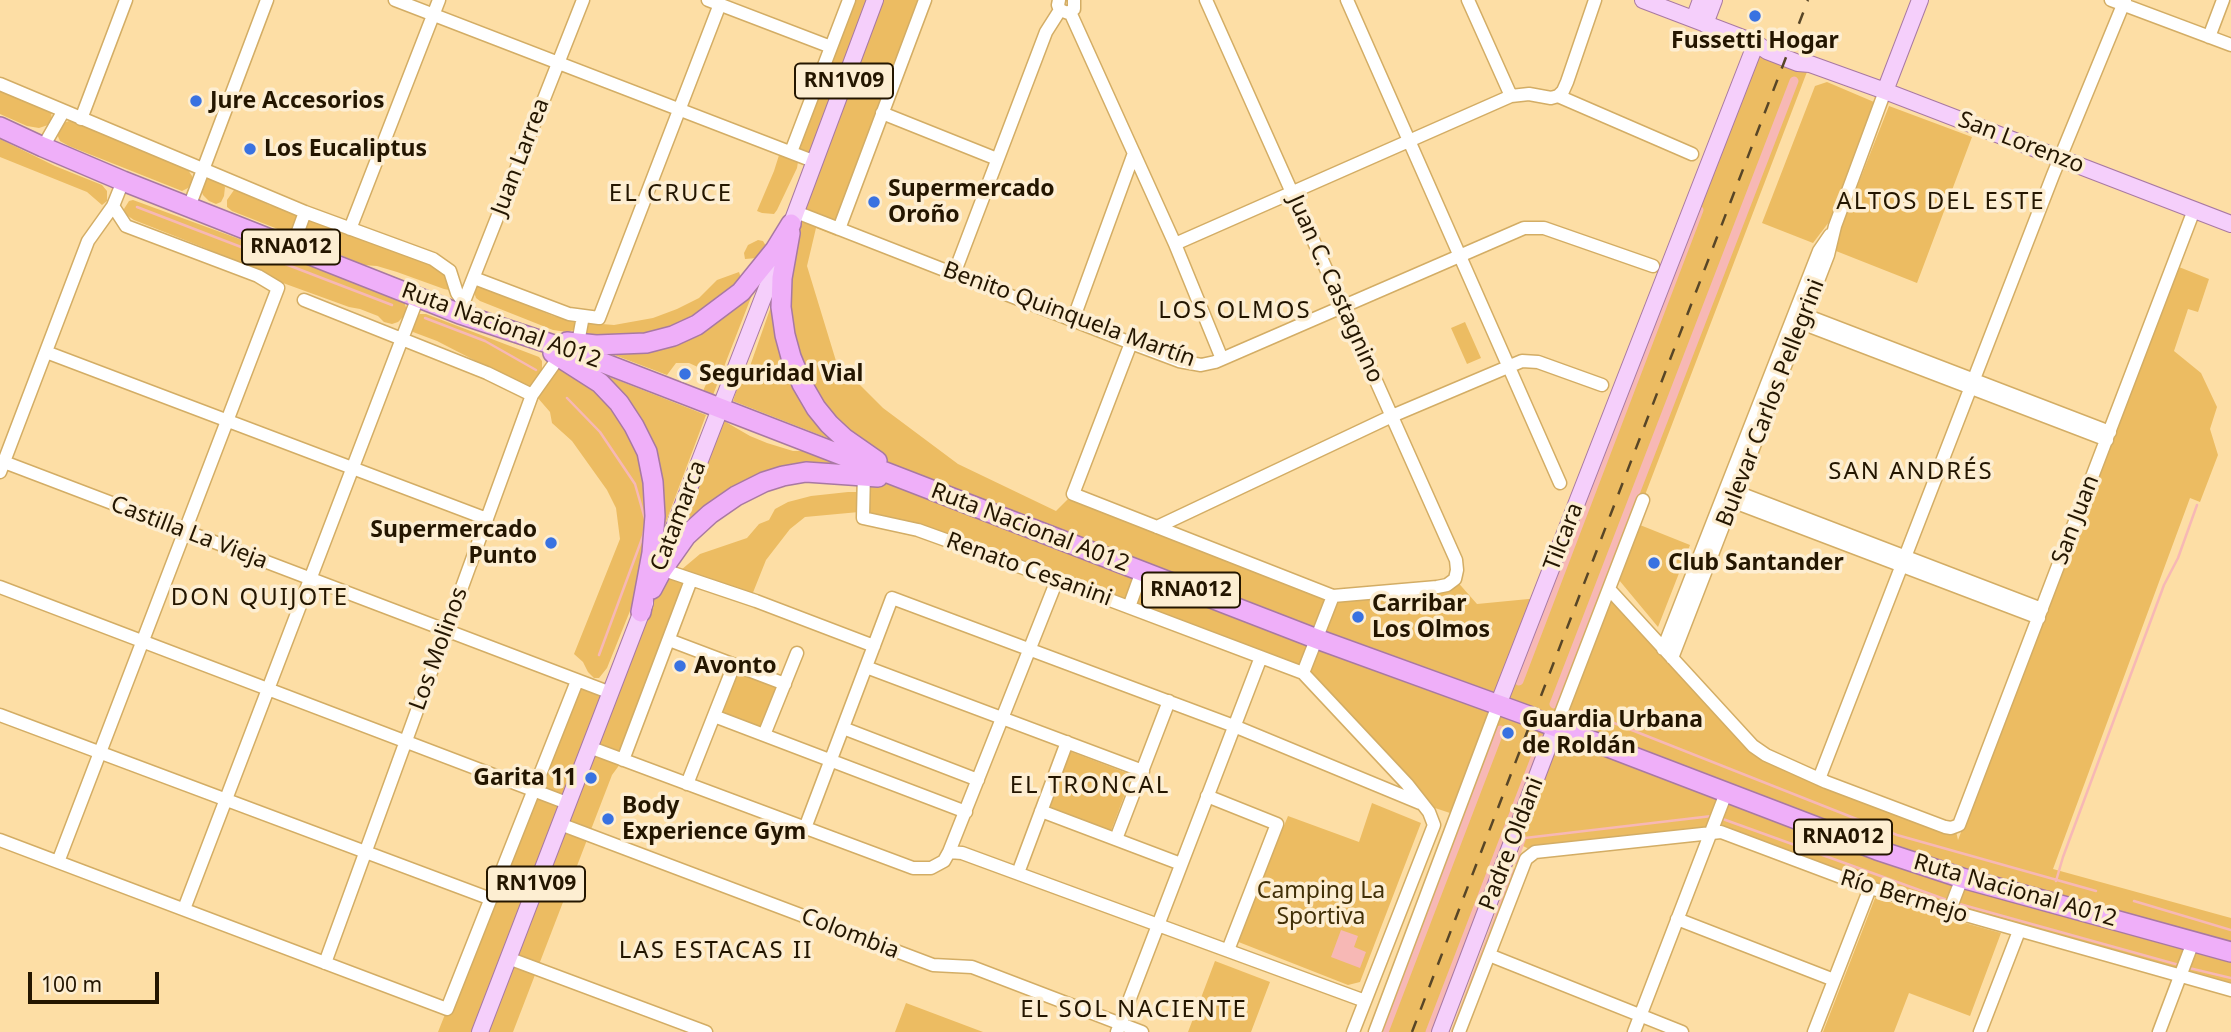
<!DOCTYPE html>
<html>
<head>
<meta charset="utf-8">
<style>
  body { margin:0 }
  #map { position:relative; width:2231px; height:1032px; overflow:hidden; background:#fddea5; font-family:"Noto Sans",sans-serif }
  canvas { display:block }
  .scale { position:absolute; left:28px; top:972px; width:131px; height:32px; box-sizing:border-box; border:4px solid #241600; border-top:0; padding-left:9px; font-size:21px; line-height:24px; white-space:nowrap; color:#241600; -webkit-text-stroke:5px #fdeed2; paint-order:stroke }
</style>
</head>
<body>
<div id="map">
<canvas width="2231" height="1032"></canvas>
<div class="scale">100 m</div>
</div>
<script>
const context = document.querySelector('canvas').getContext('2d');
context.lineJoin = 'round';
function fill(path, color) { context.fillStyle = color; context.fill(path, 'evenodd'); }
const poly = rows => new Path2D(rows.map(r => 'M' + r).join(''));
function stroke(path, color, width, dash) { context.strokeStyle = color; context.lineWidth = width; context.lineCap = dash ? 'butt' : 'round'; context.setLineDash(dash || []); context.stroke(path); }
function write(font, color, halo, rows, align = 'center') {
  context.font = font + ' "Noto Sans",sans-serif'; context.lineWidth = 7; context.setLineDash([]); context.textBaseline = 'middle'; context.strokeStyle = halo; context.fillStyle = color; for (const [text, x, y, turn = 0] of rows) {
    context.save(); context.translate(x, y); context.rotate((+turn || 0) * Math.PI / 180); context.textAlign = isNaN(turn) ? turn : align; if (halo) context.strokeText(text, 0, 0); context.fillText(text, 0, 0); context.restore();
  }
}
const green = poly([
  [849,0,925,0,836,236,816,228,807,266,836,361,883,408,958,464,1056,511,1073,494,1333,596,1455,579,1477,604,1539,598,1756,43,1770,43,1800,55,1810,64,1609,589,1766,755,1955,827,1958,840,2179,267,2209,279,2198,312,2188,309,2174,351,2201,373,2217,407,2210,429,2218,455,2200,502,2190,498,2053,869,2231,918,2231,990,2019,931,1721,832,1535,852,1513,841,1440,1032,1375,1032,1456,815,1420,803,1303,673,1057,580,863,518,863,487,816,408,781,307,813,161,791,152],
  [1827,82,1874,102,1829,222,1813,243,1762,223,1815,86],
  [0,88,46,108,51,112,52,120,48,125,39,128,27,126,0,114],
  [1889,106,1972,137,1917,283,1836,251,1840,230],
  [69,121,80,123,179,165,188,170,192,176,192,182,188,188,182,191,69,146,60,141,56,132,61,124],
  [0,139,55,166,102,185,107,191,107,201,102,205,87,192,0,157],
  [780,152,794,158,798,162,797,168,777,210,774,214,762,213,757,211,774,171],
  [204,175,222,182,225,187,224,196,221,202,216,204,209,201,203,195,200,188],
  [234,190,241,191,269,205,298,214,293,235,232,211,227,207,227,200],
  [133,200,403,299,407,310,403,317,398,322,392,324,384,322,378,316,360,309,349,307,283,283,205,248,134,220,125,214,124,209,129,201],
  [307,219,313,219,327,227,358,236,405,256,433,264,445,273,451,287,449,290,444,289,397,272,377,266,363,265,300,237],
  [758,240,763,241,766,246,761,254,757,258,745,259,744,253,748,245],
  [739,272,741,278,733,287,666,334,588,338,586,333,589,323,614,325,653,318,677,309,699,298,717,280],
  [757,282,713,395,703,391,711,373,689,363,676,363,667,375,604,351,646,347],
  [477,284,553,316,574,321,576,325,574,330,567,332,553,330,480,301,476,298,474,292],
  [775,295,779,320,838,442,733,401,740,380,749,369],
  [420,314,426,314,539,357,542,361,542,370,530,386,523,388,503,375,437,341,413,332,410,327,413,318],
  [1465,322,1481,358,1467,364,1451,328],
  [559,367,605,397,640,451,652,515,634,601,607,668,599,678,594,678,588,672,583,662,574,654,620,539,616,508,607,490,572,441,552,423,550,412,537,397],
  [597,372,706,415,664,527,660,522,658,487],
  [724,421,750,436,767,443,793,451,803,451,836,463,833,467,800,469,680,532],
  [848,492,858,492,859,512,805,517,790,529,766,560,752,595,681,570,700,554,747,538,759,524,769,520,775,509,788,502,811,496],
  [1640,525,1690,545,1658,627,1619,580],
  [662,570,691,580,623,760,612,775,513,1032,438,1032,577,681,611,693],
  [736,670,778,686,761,730,719,713],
  [1069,751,1132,775,1111,831,1048,808],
  [1372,803,1421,823,1360,982,1348,985,1236,941,1288,816,1359,842],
  [1875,898,2001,933,1970,1016,1909,993,1894,1032,1823,1032],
  [1215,961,1270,982,1251,1032,1188,1032],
  [906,1003,983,1032,895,1032]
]);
const water = poly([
  [1341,930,1358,936,1354,947,1366,952,1360,968,1331,957]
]);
const stream = poly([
  [137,207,392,305],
  [425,318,485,341,536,370],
  [567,398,600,432,635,484,645,519],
  [599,655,643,536,645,526],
  [1580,711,1614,723,1897,835,2096,891],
  [1720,818,1947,900],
  [1516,863,1525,838,1712,816],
  [2056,881,2063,857,2164,585,2178,558,2197,505],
  [2134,901,2231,930],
  [1956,903,2179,965],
  [2189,968,2231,978],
  [1452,1032,1513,870]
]);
const canal = poly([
  [1519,681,1699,210],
  [1554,704,1794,81],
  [1384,1032,1500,730],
  [1430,1032,1542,740]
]);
const minor = poly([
  [395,0,813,161],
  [708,0,831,47],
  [1059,0,1058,5,1060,10,1068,13,1074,9,1074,0],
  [1347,0,1560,483],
  [1468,0,1511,96],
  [2111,0,2231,45],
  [1070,12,1175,244,1222,359],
  [2209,37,2223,0],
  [0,84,305,212,433,259,450,271,457,293,464,303],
  [1558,96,1563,91,1567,82,1595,0],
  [882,113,997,159],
  [81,119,126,0],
  [43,147,63,112],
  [791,152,849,0],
  [189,207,267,0],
  [796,212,1131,343,1179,361,1201,365,1215,362,1524,228,1544,228,1653,266],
  [350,229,439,0],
  [839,229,925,0],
  [1175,244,1511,96,1529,94,1551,98,1558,96,1692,154],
  [292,248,305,212],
  [954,274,1046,32,1060,10],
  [474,278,569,314,599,318,720,4],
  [304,300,487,373,532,395],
  [461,309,583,0],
  [1800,313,2110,432],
  [1073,320,1134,153],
  [1796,321,2107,440],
  [578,343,583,316],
  [1131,343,1073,494,1333,596,1437,587,1447,585,1455,579,1457,570,1456,560,1206,0],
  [46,352,487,519],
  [4,462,611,693],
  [864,470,863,518,918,530,1057,580,1303,673,1407,784,1429,812,1434,825,1353,1032],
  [0,472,88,241,113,206,123,181],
  [1729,489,2042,609],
  [1726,499,2039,618],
  [1157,527,1392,416,1522,361,1538,362,1602,385],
  [658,568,756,601,874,646],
  [0,587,567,803],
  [1609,589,1753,746,1766,755,1826,782,1945,827,1951,828,1959,825,2194,210],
  [1129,607,1142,571],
  [669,640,785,684],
  [1663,649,1819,251,1830,235],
  [1672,658,1828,255,1835,226,1885,91],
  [866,667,1143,771],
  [1303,673,1333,596],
  [0,715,491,899],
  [714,716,966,812],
  [1556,726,1643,500],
  [843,728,978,780],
  [764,735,797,653],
  [589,747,913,868,931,868,944,861,949,852,1057,580],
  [623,760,691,580],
  [1819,779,2053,175,2125,0],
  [687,784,734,665],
  [1207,796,1277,824,1228,950],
  [1041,811,1181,864],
  [560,824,933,965,972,967,1142,1032],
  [805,828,892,598,1234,726,1420,803],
  [1116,839,1169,701],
  [0,840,447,1009,577,681],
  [949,852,962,853,1365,1001],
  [58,862,278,288,258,276,126,226,113,206],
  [1018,873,1067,742],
  [184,909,418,297],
  [1949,912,1962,878],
  [1677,919,1834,980],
  [1489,955,1682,1032],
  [508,958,706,1032],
  [325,963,532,395,559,357,561,351],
  [1117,1032,1261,657],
  [1375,1032,1498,705],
  [1459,1032,1526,859,1535,852,1721,832,1870,888,2231,990],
  [1634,1032,1726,793],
  [1814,1032,1870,888],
  [1980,1032,2019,931],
  [2159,1032,2193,942]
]);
const major = poly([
  [1643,0,1756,43,1767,51,1798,63,1810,64,1885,91,2231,224],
  [1694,19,1701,0],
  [1705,24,1714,0],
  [1885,91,1920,0],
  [788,233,875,0],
  [659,566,780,254],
  [1498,705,1756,43],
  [480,1032,645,603],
  [1440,1032,1556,726]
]);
const highway = poly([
  [0,127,43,147,123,181,460,314,575,352,1317,639,1529,716],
  [790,233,782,278,781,307,785,335,791,357,802,384,816,408,829,424,844,438,877,461],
  [567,342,596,345,646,343,673,336,697,325,741,292,775,250,791,224],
  [553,353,600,383,619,403,634,426,647,452,653,482,655,516,652,553,641,612],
  [652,589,662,570,686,536,710,514,736,496,764,482,783,476,806,472,878,477],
  [1532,718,1877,850,1962,878,2231,952]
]);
const rail = poly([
  [1412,1032,1808,0]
]);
const markers = [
  [1755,16,7,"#3972e1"],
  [196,101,7,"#3972e1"],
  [250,149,7,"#3972e1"],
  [874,202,7,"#3972e1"],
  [685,374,7,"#3972e1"],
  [551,543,7,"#3972e1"],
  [1654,563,7,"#3972e1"],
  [1358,617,7,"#3972e1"],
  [680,666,7,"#3972e1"],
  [1508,733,7,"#3972e1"],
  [591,778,7,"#3972e1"],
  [608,819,7,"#3972e1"]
];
const shields = [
  [844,81,98],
  [291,247,98],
  [1191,590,98],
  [1843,837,98],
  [536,884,98]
];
const shieldNames = [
  ["RN1V09",844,81],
  ["RNA012",291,247],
  ["RNA012",1191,590],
  ["RNA012",1843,837],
  ["RN1V09",536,884]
];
const poiNames = [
  ["Fussetti Hogar",1755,41,"center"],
  ["Jure Accesorios",210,101],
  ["Los Eucaliptus",264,149],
  ["Supermercado",888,189],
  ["Oroño",888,215],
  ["Seguridad Vial",699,374],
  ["Supermercado",537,530,"right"],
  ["Punto",537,556,"right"],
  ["Club Santander",1668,563],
  ["Carribar",1372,604],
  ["Los Olmos",1372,630],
  ["Avonto",694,666],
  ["Guardia Urbana",1522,720],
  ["de Roldán",1522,746],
  ["Garita 11",577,778,"right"],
  ["Body",622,806],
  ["Experience Gym",622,832]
];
const streetNames = [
  ["San Lorenzo",2021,143,21],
  ["Juan Larrea",521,157,-69],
  ["Juan C. Castagnino",1335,289,66],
  ["Benito Quinquela Martín",1069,315,20],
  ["Ruta Nacional A012",501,326,20],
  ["Bulevar Carlos Pellegrini",1771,403,-69],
  ["Catamarca",679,516,-69],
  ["San Juan",2076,520,-69],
  ["Ruta Nacional A012",1030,528,21],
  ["Castilla La Vieja",189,533,21],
  ["Tilcara",1564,537,-69],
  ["Renato Cesanini",1029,570,20],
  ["Los Molinos",439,649,-70],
  ["Padre Oldani",1512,844,-69],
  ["Ruta Nacional A012",2015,891,16],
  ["Río Bermejo",1904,897,17],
  ["Colombia",850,934,21]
];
const parkNames = [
  ["Camping La",1321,891],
  ["Sportiva",1321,917]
];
const neighbourhoodNames = [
  ["EL CRUCE",671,194],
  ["ALTOS DEL ESTE",1941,202],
  ["LOS OLMOS",1235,311],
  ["SAN ANDRÉS",1911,472],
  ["DON QUIJOTE",260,598],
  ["EL TRONCAL",1090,786],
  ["LAS ESTACAS II",716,951],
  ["EL SOL NACIENTE",1134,1010]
];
fill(green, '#ecbc62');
fill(water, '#f7b8b5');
stroke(stream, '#f7b8b5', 2.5);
stroke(canal, '#f7b8b5', 9);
stroke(minor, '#d3ad65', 15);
stroke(major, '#a879a2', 18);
stroke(highway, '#a879a2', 22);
stroke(minor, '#fff', 12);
stroke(major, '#f5cffb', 16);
stroke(highway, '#efaff9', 19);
stroke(rail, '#584627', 2.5, [12, 12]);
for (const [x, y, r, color] of markers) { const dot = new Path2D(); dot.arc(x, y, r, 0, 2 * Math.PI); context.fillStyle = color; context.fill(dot); stroke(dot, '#fdeed2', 2.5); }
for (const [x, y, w] of shields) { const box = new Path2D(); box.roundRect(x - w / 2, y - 17.5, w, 35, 5); context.fillStyle = '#fdeed2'; context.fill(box); stroke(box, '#241600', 2); }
write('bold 21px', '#241600', null, shieldNames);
write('bold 23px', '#241600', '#fdeed2', poiNames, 'left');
write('23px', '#241600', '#fdeed2', streetNames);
write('23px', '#423007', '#fdeed2', parkNames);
context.letterSpacing = '2px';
write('24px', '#241600', '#fdeed2', neighbourhoodNames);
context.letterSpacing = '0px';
</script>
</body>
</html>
